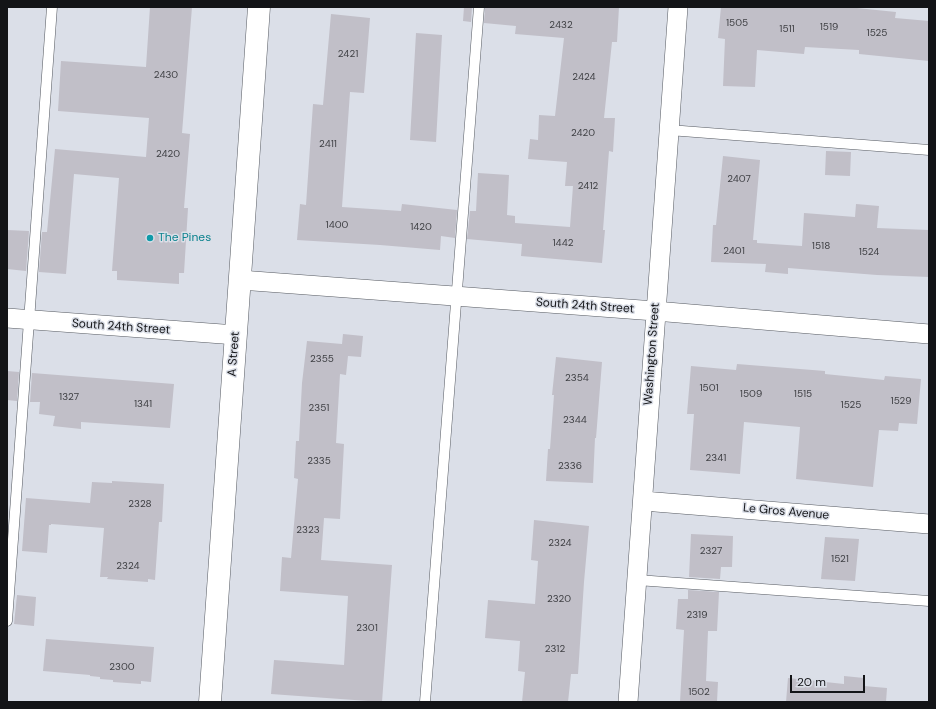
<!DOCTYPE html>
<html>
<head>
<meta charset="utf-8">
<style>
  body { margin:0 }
  #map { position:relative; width:936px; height:709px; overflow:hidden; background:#dbdfe8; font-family:"DM Sans",sans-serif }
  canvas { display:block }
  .frame { position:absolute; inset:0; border:8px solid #131417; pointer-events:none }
  .scale { position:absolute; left:790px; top:675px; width:75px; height:18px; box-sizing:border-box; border:2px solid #131417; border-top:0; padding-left:5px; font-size:12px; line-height:14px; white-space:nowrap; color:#131417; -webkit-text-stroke:3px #dbdfe8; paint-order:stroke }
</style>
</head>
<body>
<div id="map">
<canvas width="936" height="709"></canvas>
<div class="frame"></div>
<div class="scale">20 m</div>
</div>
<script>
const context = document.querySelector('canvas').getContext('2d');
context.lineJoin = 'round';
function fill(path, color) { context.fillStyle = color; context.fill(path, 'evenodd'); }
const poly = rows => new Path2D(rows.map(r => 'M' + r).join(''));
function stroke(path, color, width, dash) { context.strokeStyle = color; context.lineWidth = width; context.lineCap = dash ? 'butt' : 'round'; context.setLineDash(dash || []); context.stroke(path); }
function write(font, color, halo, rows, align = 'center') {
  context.font = font + ' "DM Sans",sans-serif'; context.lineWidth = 3; context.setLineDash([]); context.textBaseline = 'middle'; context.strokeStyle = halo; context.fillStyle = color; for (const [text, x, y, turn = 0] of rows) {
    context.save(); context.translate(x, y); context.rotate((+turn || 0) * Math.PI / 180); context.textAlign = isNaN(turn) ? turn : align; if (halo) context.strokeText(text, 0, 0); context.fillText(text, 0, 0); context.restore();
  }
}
const building = poly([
  [150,7,192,7,182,133,190,134,184,208,188,208,184,273,179,273,179,284,117,280,117,271,112,271,119,178,74,174,66,274,39,272,42,232,47,232,55,149,146,157,149,118,58,111,61,61,146,67],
  [464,7,472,7,471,22,463,21],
  [485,7,619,7,617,42,612,42,604,118,615,118,613,152,609,151,603,230,605,230,602,263,521,256,522,244,467,239,470,211,476,211,478,173,509,175,507,215,515,216,515,223,570,227,573,186,565,186,567,162,528,159,530,139,538,140,539,115,555,116,564,38,515,34,516,26,484,23],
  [721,7,847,7,896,12,895,18,929,21,929,61,859,54,859,50,805,47,804,54,757,50,755,87,723,86,725,39,718,38],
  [331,14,370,18,364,93,350,92,342,207,401,211,402,204,457,210,455,238,441,236,440,250,380,245,297,240,300,204,306,205,313,104,323,105],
  [416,33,442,35,436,142,410,140],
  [826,151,851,152,850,176,825,175],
  [723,156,760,160,753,240,757,240,757,243,802,246,804,213,855,217,856,204,879,206,877,228,929,230,929,277,877,275,788,268,788,274,765,272,766,264,711,262,713,225,716,225],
  [7,230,29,231,26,271,7,269],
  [343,334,363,336,361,357,348,356,346,375,340,374,336,443,344,444,340,519,324,518,321,560,392,565,382,702,271,694,274,660,344,665,348,596,280,591,282,557,291,558,298,479,294,478,296,441,299,441,302,383,307,341,342,344],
  [556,357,602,362,596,438,595,438,593,483,546,481,548,449,550,449,554,395,552,395],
  [737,364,825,371,825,374,884,380,885,376,921,379,917,424,899,423,898,431,879,430,873,487,796,479,800,427,744,422,740,474,690,470,694,414,687,414,691,366,736,370],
  [7,371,19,372,17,401,7,400],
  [32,373,174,384,170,428,81,422,81,429,53,426,55,416,39,414,40,402,30,402],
  [112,481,164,484,162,522,159,522,155,580,148,579,148,582,107,579,108,577,100,577,104,528,51,524,51,525,49,525,47,553,22,551,26,498,90,503,92,482,112,483],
  [534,520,589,526,584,582,578,674,571,674,568,702,522,702,525,672,518,671,520,641,485,638,488,600,535,604,538,561,531,560],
  [691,534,733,536,732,567,721,567,720,579,689,577],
  [825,537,859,539,855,581,821,579],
  [688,590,719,592,717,631,708,631,706,681,718,682,717,702,680,702,684,630,676,629,678,599,688,599],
  [17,595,36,597,34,626,14,624],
  [46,639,154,647,151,682,141,681,141,684,113,682,113,680,100,679,100,677,90,676,90,675,43,671],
  [844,676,864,678,864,686,887,688,886,702,786,702,788,678,844,684]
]);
const lane = poly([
  [669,130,929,150],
  [637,580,929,601],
  [7,621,52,7],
  [425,702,479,7]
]);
const street = poly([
  [240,280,655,311,929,334],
  [7,318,236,335],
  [643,501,929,524],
  [628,702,678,7]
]);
const secondary = poly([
  [210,702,259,7]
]);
const markers = [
  [150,238,4,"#0f9aa8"]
];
const numberNames = [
  ["1505",737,23],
  ["2432",561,25],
  ["1519",829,27],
  ["1511",787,29],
  ["1525",877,33],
  ["2421",348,54],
  ["2430",166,75],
  ["2424",584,77],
  ["2420",583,133],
  ["2411",328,144],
  ["2420",168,154],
  ["2407",739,179],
  ["2412",588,186],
  ["1400",337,225],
  ["1420",421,227],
  ["1442",563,243],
  ["1518",821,246],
  ["2401",734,251],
  ["1524",869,252],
  ["2355",322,359],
  ["2354",577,378],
  ["1501",709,388],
  ["1509",751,394],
  ["1515",803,394],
  ["1327",69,397],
  ["1529",901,401],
  ["1341",143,404],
  ["1525",851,405],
  ["2351",319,408],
  ["2344",575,420],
  ["2341",716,458],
  ["2335",319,461],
  ["2336",570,466],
  ["2328",140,504],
  ["2323",308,530],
  ["2324",560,543],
  ["2327",711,551],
  ["1521",840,559],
  ["2324",128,566],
  ["2320",559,599],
  ["2319",697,615],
  ["2301",367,628],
  ["2312",555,649],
  ["2300",122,667],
  ["1502",699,692]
];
const cultureNames = [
  ["The Pines",158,238]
];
const streetNames = [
  ["South 24th Street",585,306,4],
  ["South 24th Street",121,327,4],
  ["A Street",234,354,-86],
  ["Washington Street",652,354,-86],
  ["Le Gros Avenue",786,512,5]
];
fill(building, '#c1bfc8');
stroke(lane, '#565a61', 11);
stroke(street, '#565a61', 20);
stroke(secondary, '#565a61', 23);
stroke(lane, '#fff', 10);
stroke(street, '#fff', 19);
stroke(secondary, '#fff', 22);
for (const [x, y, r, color] of markers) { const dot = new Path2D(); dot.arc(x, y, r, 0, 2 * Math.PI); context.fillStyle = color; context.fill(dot); stroke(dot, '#dbdfe8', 1.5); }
write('10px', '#3e3f43', null, numberNames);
write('12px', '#0d838f', '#dbdfe8', cultureNames, 'left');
write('12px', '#131417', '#dbdfe8', streetNames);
</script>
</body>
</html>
